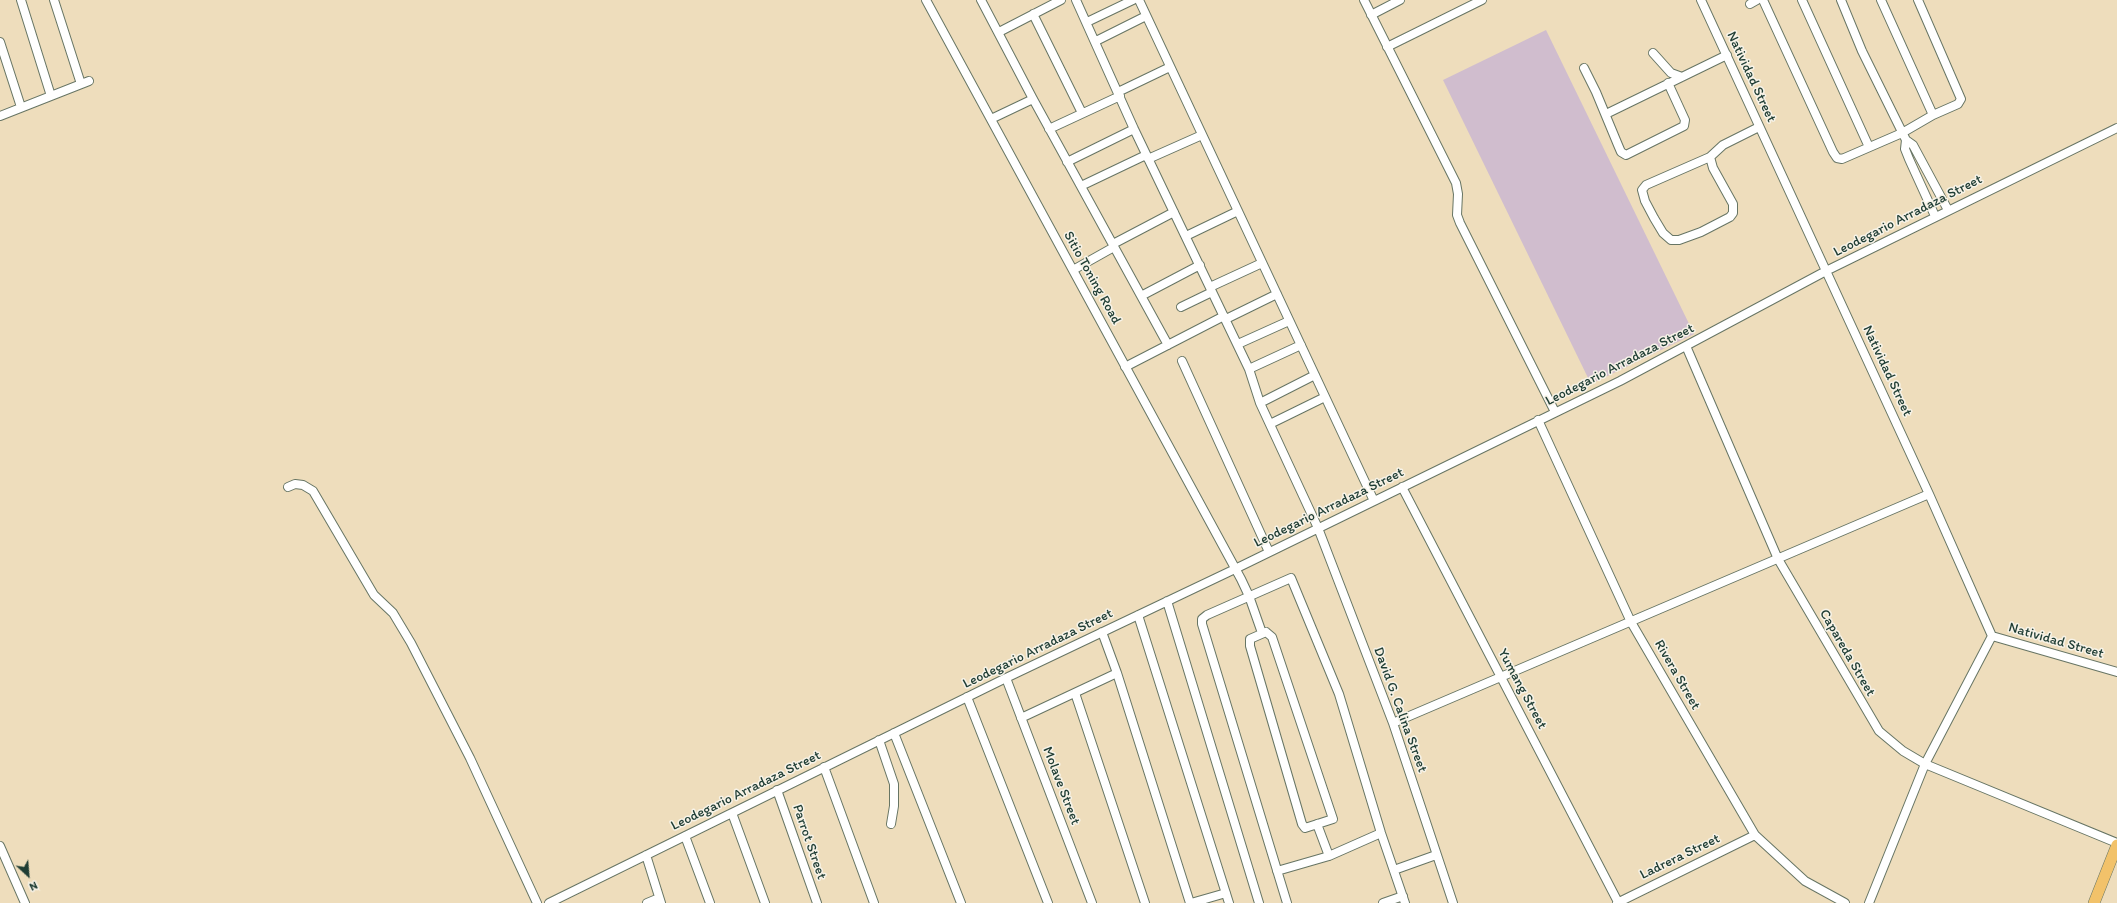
<!DOCTYPE html>
<html>
<head>
<meta charset="utf-8">
<style>
  body { margin:0 }
  #map { position:relative; width:2117px; height:903px; overflow:hidden; background:#eeddbc; font-family:Itim,sans-serif }
  canvas { display:block }
  .north { position:absolute; left:8px; top:855px; width:40px; height:40px; -webkit-text-stroke:3px #f7f3e8; paint-order:stroke; rotate:154deg; font-size:11px; font-weight:700; line-height:16px; text-align:center; color:#1f3d34 }
  .north::after { content:''; display:block; margin:auto; width:14px; height:18px; background:#1f3d34; clip-path:polygon(50% 0,100% 100%,50% 72%,0 100%) }
</style>
</head>
<body>
<div id="map">
<canvas width="2117" height="903"></canvas>
<div class="north">N</div>
</div>
<script>
const context = document.querySelector('canvas').getContext('2d');
context.lineJoin = 'round';
function fill(path, color) { context.fillStyle = color; context.fill(path, 'evenodd'); }
const poly = rows => new Path2D(rows.map(r => 'M' + r).join(''));
function stroke(path, color, width, dash) { context.strokeStyle = color; context.lineWidth = width; context.lineCap = dash ? 'butt' : 'round'; context.setLineDash(dash || []); context.stroke(path); }
function write(font, color, halo, rows, align = 'center') {
  context.font = font + ' Itim,sans-serif'; context.lineWidth = 3; context.setLineDash([]); context.textBaseline = 'middle'; context.strokeStyle = halo; context.fillStyle = color; for (const [text, x, y, turn = 0] of rows) {
    context.save(); context.translate(x, y); context.rotate((+turn || 0) * Math.PI / 180); context.textAlign = isNaN(turn) ? turn : align; if (halo) context.strokeText(text, 0, 0); context.fillText(text, 0, 0); context.restore();
  }
}
const industrial = poly([
  [1546,30,1694,334,1591,384,1443,80]
]);
const minor = poly([
  [21,0,51,96],
  [54,0,81,84],
  [926,0,1241,579,1249,596,1262,633],
  [981,0,1033,99,1168,345],
  [1076,0,1134,129,1249,369,1260,403,1318,528,1393,723,1453,903],
  [1139,0,1374,501],
  [1364,0,1456,183,1458,194,1457,215,1460,223,1555,412],
  [1701,0,1929,494,1992,636,2117,672],
  [1763,0,1833,152,1837,158,1842,159,1902,133,1933,115,1958,104,1961,99,1918,0],
  [1802,0,1869,147],
  [1841,0,1862,51,1906,140,1905,149,1909,159,1935,216],
  [1881,0,1933,115],
  [1750,4,1757,0],
  [1033,14,1082,113],
  [1371,15,1400,0],
  [1087,22,1133,0],
  [999,32,1061,0],
  [1096,41,1146,16],
  [0,42,21,107],
  [1387,47,1482,0],
  [1653,53,1671,73,1682,77],
  [1584,68,1596,92,1618,145,1621,152,1626,155,1684,126,1685,120,1668,83],
  [1118,92,1170,67],
  [1606,114,1727,55],
  [0,116,89,81],
  [991,119,1033,99],
  [1049,129,1120,96],
  [1906,140,1913,145,1948,210],
  [1710,157,1713,168,1733,204,1733,213,1730,217,1701,232,1679,240,1671,240,1663,233,1654,218,1645,201,1642,190,1646,185,1710,157,1723,145,1759,127],
  [1148,159,1202,135],
  [1067,162,1134,129],
  [1081,186,1146,155],
  [1186,236,1238,211],
  [1113,244,1174,212],
  [1073,270,1114,247],
  [1210,287,1262,263],
  [1141,296,1200,265],
  [1181,307,1212,292],
  [1226,319,1277,294],
  [1238,344,1289,321],
  [1686,346,1778,559,1879,731,1903,751,1925,764,2117,843],
  [1182,361,1269,552],
  [1125,367,1224,316],
  [1249,369,1301,345],
  [1260,403,1315,375],
  [1538,420,1631,622,1755,835,1805,881,1845,903],
  [1270,424,1325,397],
  [288,487,295,484,303,485,313,491,374,595,393,613,411,643,470,758,537,903],
  [1402,487,1618,902],
  [1167,601,1259,903],
  [1138,615,1229,903],
  [1102,632,1117,673,1190,903],
  [1266,632,1272,637,1333,819,1305,828,1302,824,1250,646,1250,639,1266,632],
  [1006,678,1092,903],
  [1075,693,1145,903],
  [967,697,1048,903],
  [1021,718,1117,673],
  [1393,723,1929,494],
  [894,733,961,903],
  [879,740,894,784,894,806,891,824],
  [824,767,874,903],
  [777,790,817,903],
  [732,813,765,903],
  [1317,824,1329,856],
  [685,836,710,903],
  [0,846,25,903],
  [646,855,661,903],
  [1394,870,1436,855],
  [1277,871,1329,856,1381,833],
  [549,903,1006,678,1235,569,1620,381,1826,271,2117,128],
  [647,903,659,898],
  [1191,903,1226,893],
  [1287,903,1202,624,1202,619,1207,615,1291,578,1339,694,1381,833,1405,903],
  [1383,903,1403,896],
  [1617,903,1755,835],
  [1869,903,1925,764,1992,636]
]);
const major = poly([
  [2094,903,2117,845]
]);
const streetNames = [
  ["Natividad Street",1751,77,65],
  ["Leodegario Arradaza Street",1908,216,-27],
  ["Sitio Toning Road",1092,278,61],
  ["Leodegario Arradaza Street",1620,365,-27],
  ["Natividad Street",1887,371,65],
  ["Leodegario Arradaza Street",1329,508,-26],
  ["Natividad Street",2056,641,16],
  ["Leodegario Arradaza Street",1038,649,-26],
  ["Capareda Street",1847,653,60],
  ["Rivera Street",1677,675,60],
  ["Yumang Street",1522,689,62],
  ["David G. Calina Street",1400,710,70],
  ["Molave Street",1061,786,69],
  ["Leodegario Arradaza Street",746,791,-26],
  ["Parrot Street",809,842,71],
  ["Ladrera Street",1680,857,-26]
];
fill(industrial, '#d0bdce');
stroke(minor, '#677564', 10);
stroke(major, '#677564', 12);
stroke(minor, '#fff', 8);
stroke(major, '#f2c26a', 11);
write('14px', '#1f3d34', '#f7f3e8', streetNames);
</script>
</body>
</html>
